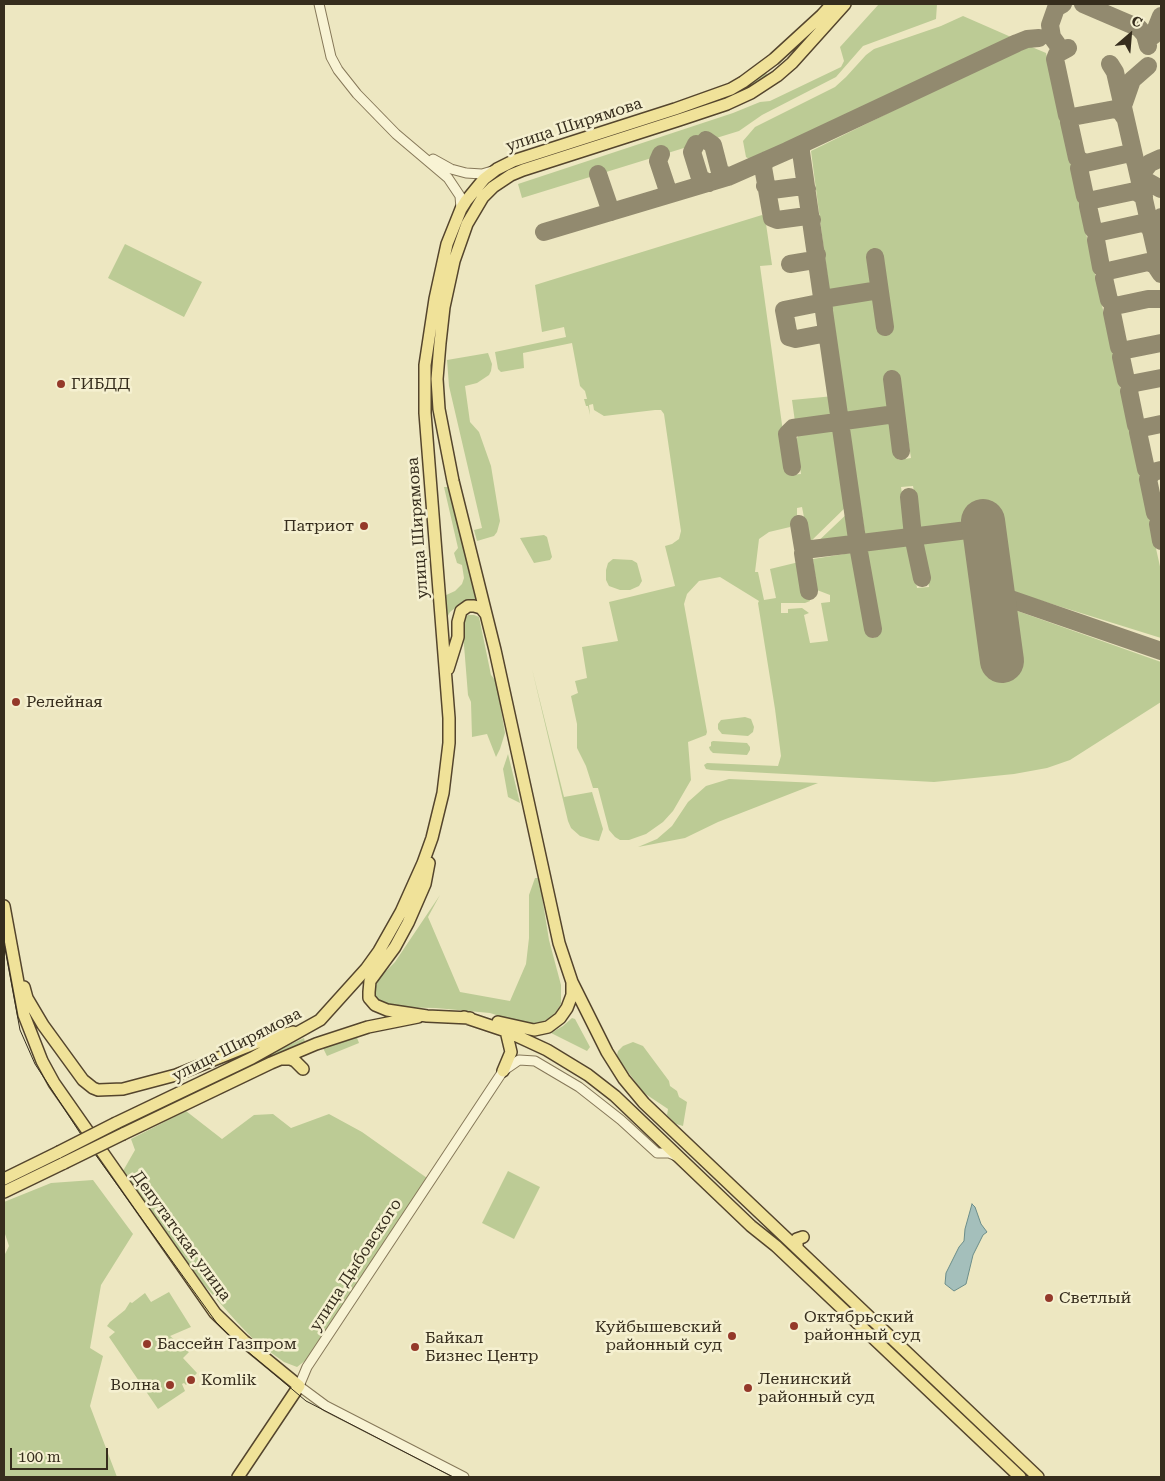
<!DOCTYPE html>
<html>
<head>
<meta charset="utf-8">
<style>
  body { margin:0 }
  #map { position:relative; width:1165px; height:1481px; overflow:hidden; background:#ede7c1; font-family:"Roboto Serif",serif }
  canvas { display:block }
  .frame { position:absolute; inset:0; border:5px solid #362d1d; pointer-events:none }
  .north { position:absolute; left:1105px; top:10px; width:50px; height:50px; -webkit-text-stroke:4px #f5f0d0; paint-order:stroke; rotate:27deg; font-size:14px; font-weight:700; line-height:20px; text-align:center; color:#362d1d }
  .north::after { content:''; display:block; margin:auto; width:18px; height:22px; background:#362d1d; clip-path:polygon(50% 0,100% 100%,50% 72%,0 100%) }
  .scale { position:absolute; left:10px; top:1448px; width:98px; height:22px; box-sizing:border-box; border:2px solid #362d1d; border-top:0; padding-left:6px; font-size:15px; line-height:18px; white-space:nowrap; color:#362d1d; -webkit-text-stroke:4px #f5f0d0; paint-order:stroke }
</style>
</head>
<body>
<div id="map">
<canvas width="1165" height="1481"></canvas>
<div class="frame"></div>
<div class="north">С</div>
<div class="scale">100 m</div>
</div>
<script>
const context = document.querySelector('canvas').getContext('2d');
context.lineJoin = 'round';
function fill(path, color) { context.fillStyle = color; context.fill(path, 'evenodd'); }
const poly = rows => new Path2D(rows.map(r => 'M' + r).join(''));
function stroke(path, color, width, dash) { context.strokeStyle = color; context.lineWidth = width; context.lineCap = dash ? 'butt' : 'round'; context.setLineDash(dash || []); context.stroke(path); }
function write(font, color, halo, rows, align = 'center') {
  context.font = font + ' "Roboto Serif",serif'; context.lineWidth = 5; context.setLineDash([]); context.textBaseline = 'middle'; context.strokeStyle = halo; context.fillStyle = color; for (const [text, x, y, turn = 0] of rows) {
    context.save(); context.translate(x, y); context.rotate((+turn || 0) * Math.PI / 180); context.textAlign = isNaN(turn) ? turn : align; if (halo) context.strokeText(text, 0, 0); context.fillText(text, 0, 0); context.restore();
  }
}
const green = poly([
  [879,4,937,4,936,19,863,46,836,77,762,115,739,131,522,198,518,184,733,113,760,102,770,101,841,67,844,61,840,47],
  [963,16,1011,37,752,161,746,157,743,141,755,127,835,87,846,77,866,55,874,49,941,26],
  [1027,45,1046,53,1161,571,1161,638,1007,590,994,504,978,506,981,526,921,532,913,486,901,487,908,534,866,540,849,432,852,426,892,420,898,460,911,458,898,373,886,375,892,413,853,418,847,414,831,303,874,294,880,334,891,332,879,251,868,253,872,288,830,296,811,151],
  [766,73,770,76,728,100,491,184,447,276,453,239,468,206,488,181,510,167,748,85],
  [762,215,765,217,772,265,760,266,789,475,801,474,796,440,799,434,835,429,840,432,850,503,809,543,802,507,797,508,797,517,794,523,790,527,769,532,759,539,755,572,758,572,764,600,776,598,770,569,799,562,810,601,805,603,781,603,781,613,788,613,788,609,802,608,809,613,804,615,810,643,828,641,821,603,830,602,830,595,817,590,813,559,857,552,870,638,875,638,874,636,878,632,867,550,910,544,917,588,929,587,923,543,964,538,971,541,989,664,995,669,1013,667,1017,661,1009,608,1161,662,1161,702,1070,760,1047,768,1014,774,934,782,711,770,706,769,704,765,707,763,778,766,781,756,775,709,758,603,759,601,720,577,699,581,687,594,684,604,707,732,706,735,688,742,691,780,673,811,663,822,646,834,629,840,620,840,615,837,609,830,598,788,593,788,586,766,577,748,577,724,571,696,578,693,575,681,587,678,582,647,618,641,609,602,675,586,665,546,672,544,679,539,681,531,664,414,661,410,655,410,604,416,594,410,593,404,589,405,590,415,588,406,586,406,584,399,587,399,585,391,580,386,572,343,523,353,524,368,501,372,498,369,495,352,566,337,564,327,542,332,535,285],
  [125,244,202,282,184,317,108,278],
  [488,353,492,364,491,371,489,375,477,383,465,386,470,422,479,432,491,466,500,521,497,532,494,536,477,541,474,530,482,528,449,386,447,360],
  [834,396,838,415,835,420,799,426,795,422,792,400],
  [444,487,448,487,477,604,459,605,450,612,445,621,444,596,455,591,462,584,464,578,462,565,457,563,454,553,458,548],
  [851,510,856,539,853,542,812,547],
  [544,535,547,537,552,557,550,560,534,563,520,538],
  [613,559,632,560,637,563,642,581,639,586,630,590,620,590,609,586,606,580,606,570,608,563],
  [468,615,474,615,479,617,491,675,496,681,505,733,500,749,496,757,487,734,472,737,471,702,468,695,462,620,463,618],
  [532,669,564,797,592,792,603,829,599,841,593,840,580,836,571,828,568,821],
  [745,717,751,719,754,727,753,732,748,736,722,734,718,729,718,724,721,720],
  [713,741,747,743,750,747,750,750,747,755,713,753,710,750,709,747,711,746,711,742],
  [508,754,520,803,508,797,503,769],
  [729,779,818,783,718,822,685,838,638,847,657,839,672,826,688,802,706,786],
  [535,878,539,878,549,940,561,985,561,1004,553,1016,544,1021,534,1024,522,1023,490,1013,436,1008,388,1007,382,1005,375,997,374,992,377,983,383,974,395,962,440,895,428,917,460,992,510,1001,526,964,529,938,529,895],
  [572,1018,575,1019,590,1047,587,1051,551,1033,563,1026],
  [356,1035,359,1043,327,1056,322,1046],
  [304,1038,305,1042,161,1110,136,1119,158,1106],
  [633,1042,643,1046,669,1081,670,1086,677,1091,679,1097,687,1102,683,1126,676,1124,667,1115,668,1109,644,1093,619,1060,617,1055,618,1051,623,1046],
  [186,1111,222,1139,254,1115,273,1114,291,1128,329,1114,362,1132,427,1178,306,1360,297,1367,284,1362,255,1341,236,1321,203,1284,123,1171,135,1150,131,1139],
  [508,1171,540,1187,514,1239,482,1223],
  [93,1180,133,1234,101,1285,90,1348,103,1356,90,1406,117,1477,4,1477,4,1256,9,1246,4,1231,4,1202,51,1183],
  [771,1229,1032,1477,1027,1477,770,1231],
  [169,1292,191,1327,170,1336,189,1352,183,1358,197,1373,186,1385,184,1383,182,1384,185,1391,158,1409,109,1337,115,1332,107,1326,110,1322,125,1310,130,1302,132,1303,145,1293,151,1302]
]);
const water = poly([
  [972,1204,975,1207,981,1224,987,1232,983,1235,973,1255,966,1284,954,1291,945,1284,946,1273,959,1247,964,1241,965,1229,972,1204]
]);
const taxiway = poly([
  [1083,4,1139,28,1145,35,1148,46],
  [1153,36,1161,16],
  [1057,44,1052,37,1050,25,1056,8,1063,4],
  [1068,48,1057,54,1055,59,1067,115,1072,117],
  [1110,64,1115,72,1161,274],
  [1122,106,1124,103,1132,80,1148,66],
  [706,140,713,145,720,172,728,177],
  [804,143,801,148,801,152,858,546,873,629],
  [696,144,692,152,700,178,709,183],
  [661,154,658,161,669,194],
  [766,160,763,167,772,218,777,220,807,216,812,220],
  [1083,162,1077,158,1069,122,1070,118,1072,117,1115,109,1121,112,1125,118],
  [598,174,611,212],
  [765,186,772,190,803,186,807,189],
  [1161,189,1139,177,1150,163,1161,158],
  [1090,200,1085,196,1079,168,1081,164,1126,154,1132,155,1135,161],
  [544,232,728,177,787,151,1017,43,1027,39,1039,38],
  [1101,232,1096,232,1093,229,1088,206,1088,201,1135,191,1144,197],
  [875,257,885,327],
  [790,264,814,260,817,255],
  [1108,271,1101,267,1096,240,1097,235,1101,232,1142,223,1149,226,1151,231,1156,222,1161,217],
  [823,299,879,290],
  [1115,306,1109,300,1104,278,1108,271,1148,262,1155,265,1161,274],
  [824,309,823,305,819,303,784,310,789,337,796,339,822,334,825,334,828,338],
  [1161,343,1126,350,1124,351,1121,357,1126,380,1130,384,1161,378],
  [1126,350,1119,347,1112,313,1113,308,1115,306,1148,299,1161,299],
  [892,379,901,451],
  [1132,384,1129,391,1136,425,1142,428],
  [792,467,787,434,793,428,888,415,896,417],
  [1161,470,1153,472,1148,479,1155,513,1161,517],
  [1153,472,1146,469,1138,432,1142,428,1161,424],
  [909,497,913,536,922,578],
  [1161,518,1158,524,1161,541],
  [799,524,803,548,804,550],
  [809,591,803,553,804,550,984,528],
  [993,593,1161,651]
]);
const runway = poly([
  [983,521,1002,661]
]);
const minor = poly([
  [319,4,331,57,338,70,357,94,396,134,448,178,460,196,461,209],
  [433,159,451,169,466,173,482,174,492,171],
  [464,1477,326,1406,299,1386,307,1367,503,1071,519,1060,535,1061,579,1087,621,1120,657,1153,669,1153,678,1157]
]);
const major = poly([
  [845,4,792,63,777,76,751,93,727,104,679,120,523,170,511,175,493,187,483,197,467,224,454,261,444,307,440,343,437,379,439,409,453,481,495,650,559,943,572,982,607,1052,624,1079,644,1103,1038,1477],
  [448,669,458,637,458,622,461,611,468,606,474,606,481,608,485,613],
  [429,863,425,884,408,923,395,947,370,981,369,992,369,998,375,1005,387,1010,427,1016,470,1018],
  [4,906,24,1015,42,1061,54,1083,215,1313,244,1341,299,1386,238,1477],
  [24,987,27,998,43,1025,83,1080,93,1088,98,1090,123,1089,176,1075,266,1039,293,1032],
  [464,1017,506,1031,547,1050,588,1075,615,1096,751,1226,776,1246,1020,1477],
  [498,1022,534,1030,548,1027,560,1018,567,1008,572,995,572,983],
  [283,1059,290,1059,295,1061,303,1069],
  [503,1071,511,1052,506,1031],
  [116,1123,252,1058,320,1020,366,969,379,951,401,912,423,863,432,838,443,793,449,743,449,718,425,413,425,365,435,299,447,244,461,209,466,201,484,179,497,169,513,161,675,109,731,89,743,82,774,59,822,15,832,4],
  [123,1134,271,1063,316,1044,368,1027,418,1017],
  [4,1179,59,1152],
  [4,1192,64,1163],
  [797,1248,797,1239,803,1237]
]);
const tram = poly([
  [4,943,20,1030,35,1064,82,1136,216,1322,234,1340,306,1401,453,1477]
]);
const majorBridge = poly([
  [59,1152,116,1123],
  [64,1163,123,1134]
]);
const markers = [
  [61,384,5,"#94392a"],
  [364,526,5,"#94392a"],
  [16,702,5,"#94392a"],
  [1049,1298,5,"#94392a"],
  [794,1326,5,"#94392a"],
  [732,1336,5,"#94392a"],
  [147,1344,5,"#94392a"],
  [415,1347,5,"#94392a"],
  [191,1380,5,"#94392a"],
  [170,1385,5,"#94392a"],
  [748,1388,5,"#94392a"]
];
const streetNames = [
  ["улица Ширямова",574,125,-18],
  ["улица Ширямова",418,528,-94],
  ["улица Ширямова",237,1045,-27],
  ["Депутатская улица",181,1236,54],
  ["улица Дыбовского",356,1265,-57]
];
const poiNames = [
  ["ГИБДД",71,384],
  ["Патриот",354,526,"right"],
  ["Релейная",26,702],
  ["Светлый",1059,1298],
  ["Октябрьский",804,1317],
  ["районный суд",804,1335],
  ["Куйбышевский",722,1327,"right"],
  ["районный суд",722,1345,"right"],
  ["Байкал",425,1338],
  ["Бизнес Центр",425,1356],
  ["Бассейн Газпром",157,1344],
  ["Ленинский",758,1379],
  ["районный суд",758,1397],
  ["Komlik",201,1380],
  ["Волна",160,1385,"right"]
];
fill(green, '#bccb95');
fill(water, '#a4bfbb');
stroke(water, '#6b8d8a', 1);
stroke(taxiway, '#928a6f', 18);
stroke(runway, '#928a6f', 44);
stroke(minor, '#867859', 11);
stroke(major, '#54452d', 14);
stroke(minor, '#f8f3d4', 9);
stroke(major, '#f0e299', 11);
stroke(tram, '#362d1d', 1);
stroke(majorBridge, '#54452d', 14, []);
stroke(majorBridge, '#f0e299', 11);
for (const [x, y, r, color] of markers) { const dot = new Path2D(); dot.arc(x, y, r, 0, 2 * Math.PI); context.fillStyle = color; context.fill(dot); stroke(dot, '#f5f0d0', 2); }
write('16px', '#362d1d', '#f5f0d0', streetNames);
write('16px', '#362d1d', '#f5f0d0', poiNames, 'left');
</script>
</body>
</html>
